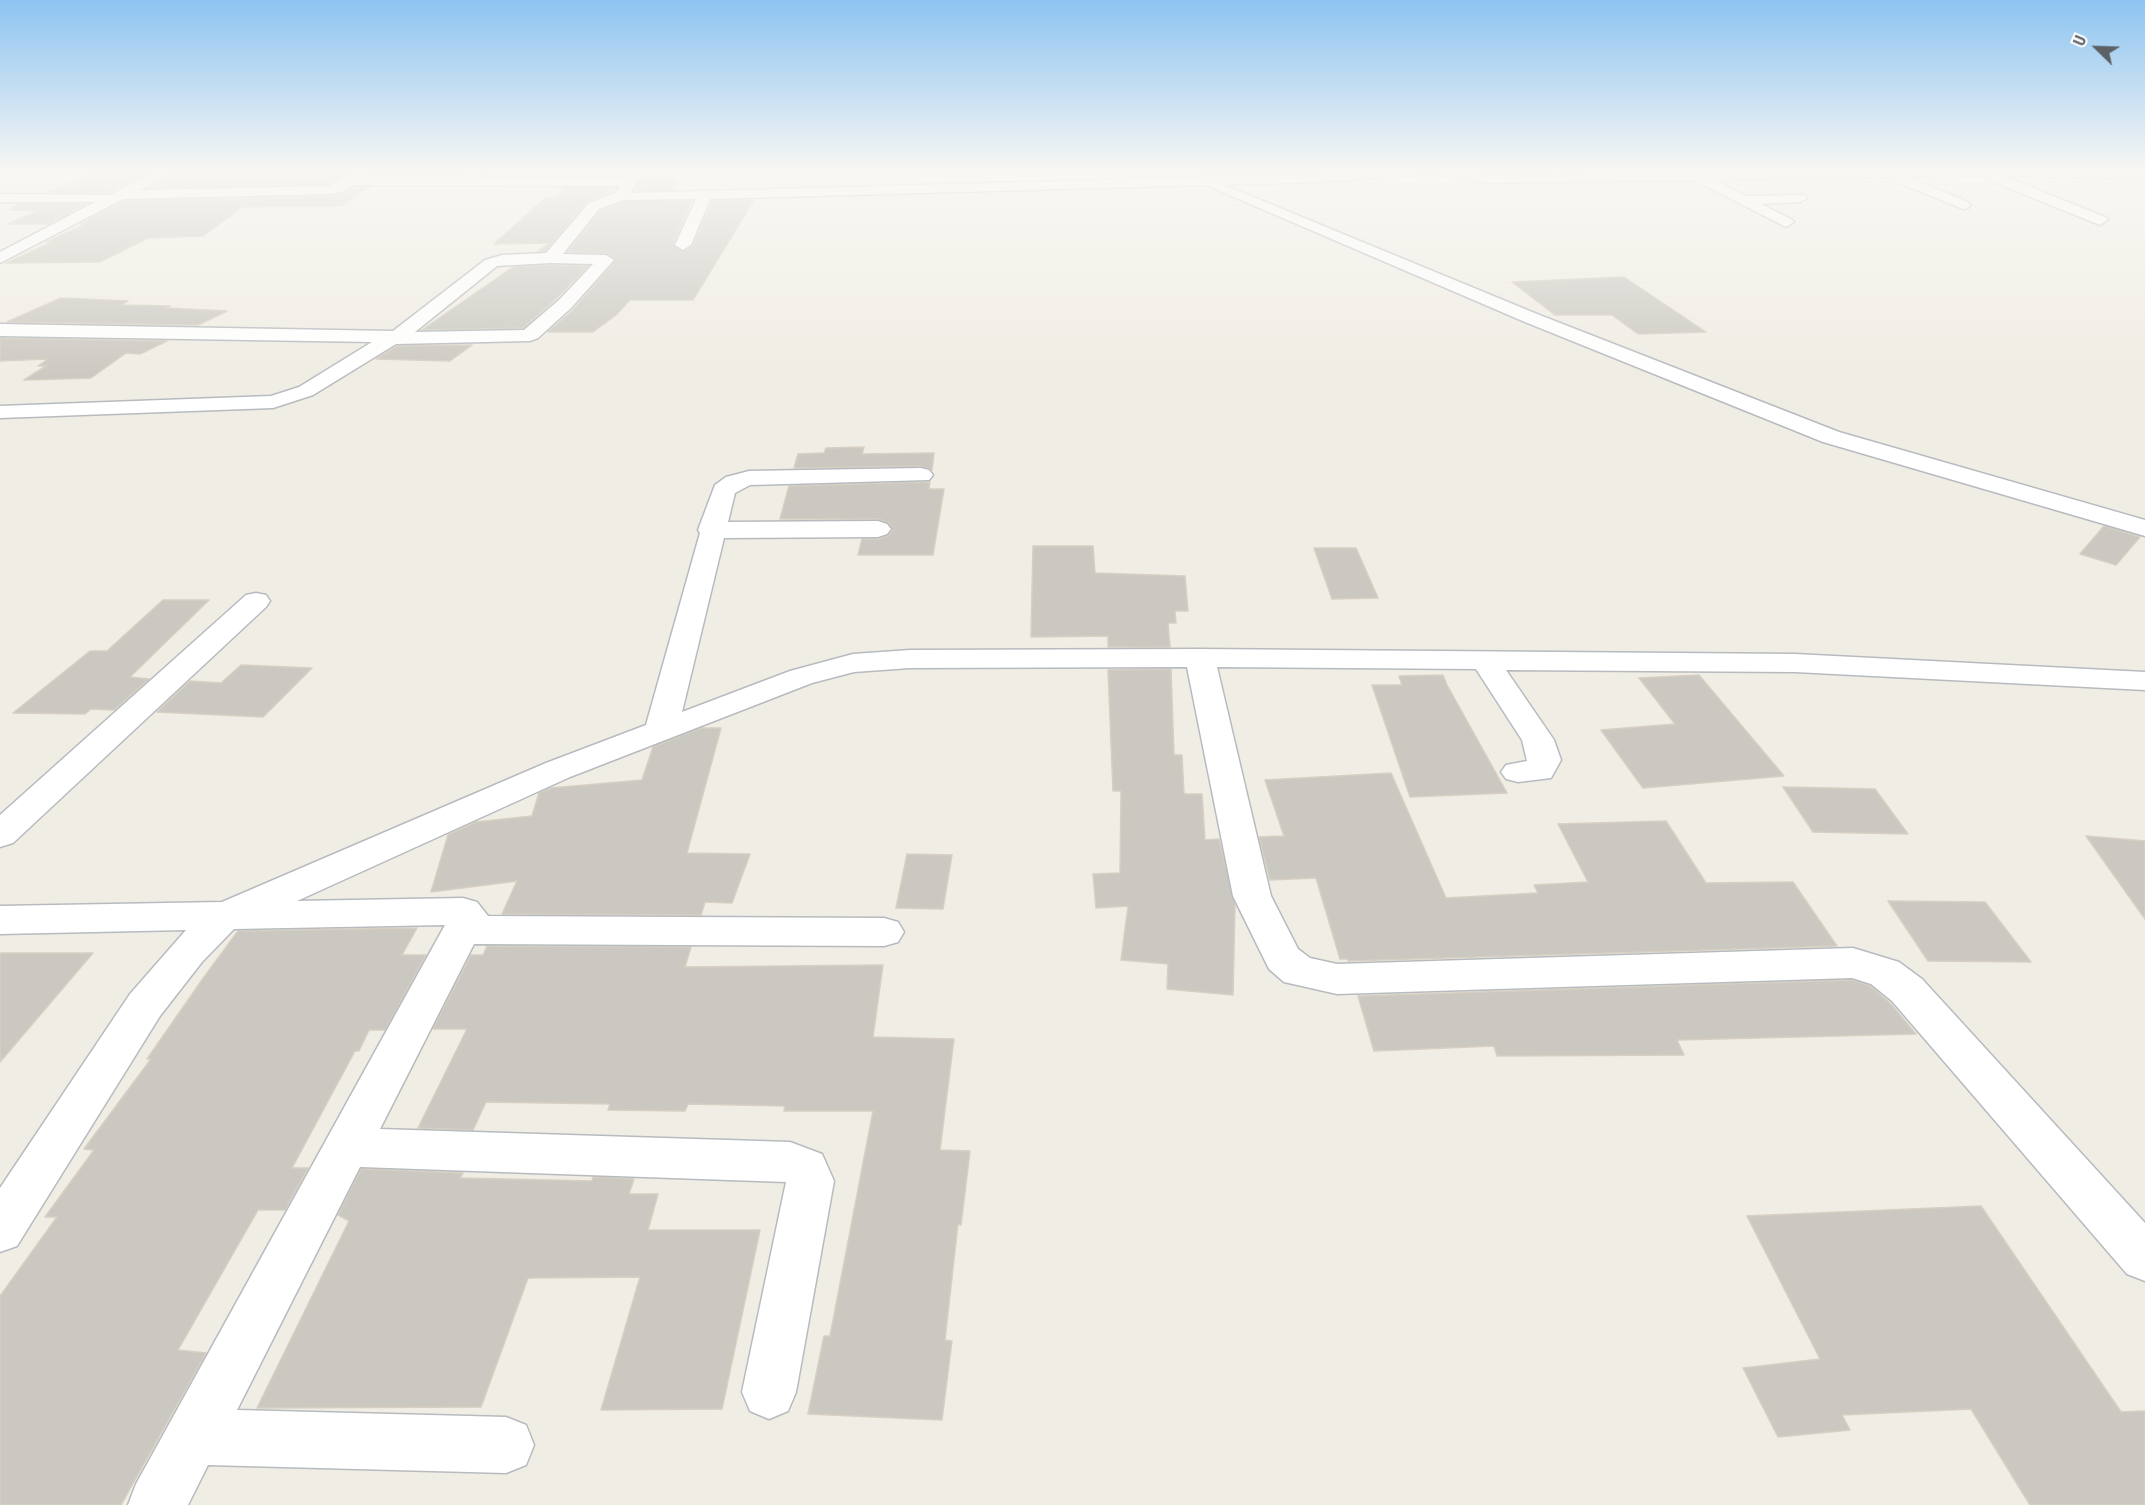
<!DOCTYPE html>
<html>
<head>
<meta charset="utf-8">
<style>
  body { margin:0 }
  #map { position:relative; width:2145px; height:1505px; overflow:hidden; background:#f0ede4; font-family:"Roboto Condensed",sans-serif }
  canvas { display:block }
  .north { position:absolute; left:2067px; top:18px; width:60px; height:60px; -webkit-text-stroke:4px #fff; paint-order:stroke; rotate:293deg; font-size:16px; font-weight:700; line-height:24px; text-align:center; color:#5c6166 }
  .north::after { content:''; display:block; margin:auto; width:21px; height:27px; background:#5c6166; clip-path:polygon(50% 0,100% 100%,50% 72%,0 100%) }
</style>
</head>
<body>
<div id="map">
<canvas width="2145" height="1505"></canvas>
<div class="north">U</div>
</div>
<script>
const context = document.querySelector('canvas').getContext('2d');
context.lineJoin = 'round';
function fill(path, color) { context.fillStyle = color; context.fill(path, 'evenodd'); }
const poly = rows => new Path2D(rows.map(r => 'M' + r).join(''));
function stroke(path, color, width, dash) { context.strokeStyle = color; context.lineWidth = width; context.lineCap = dash ? 'butt' : 'round'; context.setLineDash(dash || []); context.stroke(path); }
const building = poly([
  [177,170,354,170,328,184,149,188,177,170],
  [101,171,152,171,109,193,48,192,101,171],
  [635,179,679,179,670,190,634,191,637,184,635,179],
  [354,187,370,187,341,206,243,207,203,236,148,238,100,262,6,263,52,242,46,242,86,224,80,224,124,201,329,196,344,193,354,187],
  [563,188,616,188,587,202,545,251,538,251,551,243,494,244,546,197,558,197,563,188],
  [754,200,693,300,630,300,616,315,593,332,548,332,573,310,616,261,615,258,606,253,568,252,600,211,623,202,692,201,673,244,684,252,693,246,712,201,754,200],
  [17,204,86,204,48,224,8,224,38,211,9,210,17,204],
  [551,265,588,266,557,298,523,328,422,330,513,267,551,265],
  [1624,277,1706,332,1638,334,1612,315,1555,315,1512,282,1624,277],
  [61,298,128,301,121,305,170,306,166,308,227,311,198,325,7,322,61,298],
  [0,338,167,341,140,354,126,353,91,378,24,380,46,366,38,366,48,359,0,361,0,338],
  [472,345,450,361,376,359,397,346,472,345],
  [864,447,862,454,934,453,932,470,921,466,794,468,798,454,824,453,826,448,864,447],
  [930,482,929,489,944,489,933,555,858,555,862,539,879,539,888,536,893,530,889,523,879,519,780,519,789,486,930,482],
  [2104,526,2140,537,2116,565,2080,554,2104,526],
  [1033,546,1093,546,1095,573,1185,576,1188,611,1175,611,1176,623,1168,623,1170,647,1108,647,1108,636,1031,637,1033,546],
  [1314,548,1356,548,1378,598,1332,599,1314,548],
  [163,600,209,600,130,677,149,679,114,710,91,709,85,714,13,713,90,651,107,651,163,600],
  [241,665,312,668,263,717,157,712,190,681,221,683,241,665],
  [1171,669,1174,755,1182,755,1184,794,1202,794,1205,840,1219,839,1235,904,1233,995,1167,989,1168,964,1121,960,1128,906,1096,908,1093,874,1120,873,1121,791,1113,791,1108,670,1171,669],
  [1443,675,1447,685,1507,793,1410,797,1372,685,1402,685,1399,676,1443,675],
  [1699,675,1784,776,1643,788,1601,730,1675,724,1639,678,1699,675],
  [701,728,721,728,687,853,750,854,732,903,705,902,701,915,502,914,517,881,431,892,448,835,476,822,532,816,539,793,551,788,642,780,653,747,701,728],
  [1391,773,1446,898,1538,893,1534,885,1588,882,1558,824,1666,821,1706,883,1793,882,1837,946,1348,961,1348,959,1340,959,1316,878,1270,880,1259,837,1284,836,1265,780,1391,773],
  [1783,787,1875,789,1908,834,1813,832,1783,787],
  [2086,836,2145,841,2145,919,2086,836],
  [907,854,952,855,943,909,896,908,907,854],
  [1888,901,1985,902,2031,962,1928,961,1888,901],
  [417,928,402,955,426,955,385,1030,369,1030,359,1051,355,1051,292,1168,308,1168,285,1210,258,1210,178,1350,206,1353,121,1505,0,1505,0,1296,57,1217,45,1217,94,1150,84,1149,151,1059,147,1059,204,977,238,931,417,928],
  [487,946,691,947,685,967,883,965,873,1037,954,1039,940,1150,970,1151,961,1225,958,1224,945,1340,952,1341,942,1420,808,1414,824,1336,830,1336,873,1111,784,1111,785,1106,688,1104,685,1111,608,1110,610,1104,486,1102,473,1130,418,1128,467,1029,433,1029,471,955,483,955,487,946],
  [0,953,93,953,0,1062,0,953],
  [1852,980,1870,986,1890,1003,1916,1034,1677,1040,1684,1055,1497,1056,1494,1046,1374,1051,1358,996,1852,980],
  [361,1169,463,1173,460,1178,592,1181,593,1177,634,1179,629,1194,658,1194,648,1230,760,1230,722,1409,601,1410,640,1277,528,1278,481,1407,257,1408,349,1221,338,1215,361,1169],
  [1981,1206,2121,1412,2145,1411,2145,1505,2030,1505,1971,1409,1842,1415,1850,1430,1778,1437,1743,1368,1820,1359,1747,1216,1981,1206]
]);
const minor = poly([
  [158,170,175,170,140,190,329,186,359,170,368,170,370,173,366,177,462,176,471,170,487,170,476,179,617,178,633,180,635,183,631,193,1318,174,1375,170,1452,170,1487,175,1833,170,2145,171,2145,179,2004,176,2105,217,2108,220,2100,225,1991,181,1990,176,1908,177,1968,202,1970,205,1968,208,1963,209,1894,181,1893,177,1714,180,1745,196,1805,195,1807,198,1800,202,1761,204,1791,219,1794,222,1786,227,1694,180,1487,183,1434,174,1318,182,1224,185,1537,314,1839,432,2145,520,2145,536,1823,442,1525,322,1206,185,710,199,691,245,683,250,675,245,696,199,623,200,599,209,563,254,606,255,614,260,571,308,538,338,530,341,396,344,313,395,273,408,0,418,0,406,271,396,299,387,372,342,0,336,0,324,393,331,485,260,502,255,546,253,589,203,617,192,620,186,353,185,344,191,329,194,123,199,0,263,0,252,95,202,0,202,0,194,110,195,158,170],
  [551,263,593,264,559,300,524,330,415,332,497,266,551,263],
  [921,468,929,470,933,475,929,480,750,485,735,493,728,522,878,521,887,524,891,529,887,534,878,537,724,538,682,712,790,671,853,654,910,650,1200,649,1795,654,2145,672,2145,690,1795,672,1506,670,1554,740,1561,760,1551,778,1518,782,1506,779,1501,772,1506,765,1527,761,1522,740,1476,669,1217,667,1271,896,1298,949,1310,958,1337,964,1853,948,1899,962,1922,979,2145,1223,2145,1281,2127,1274,1892,1001,1871,984,1852,978,1337,994,1284,982,1269,969,1233,896,1187,667,910,668,854,672,812,683,570,777,297,901,463,898,477,902,488,916,884,918,898,922,904,932,898,942,884,946,474,944,380,1129,790,1142,822,1154,834,1181,796,1392,788,1411,769,1419,750,1411,742,1392,786,1182,360,1167,237,1410,506,1417,526,1425,534,1445,526,1465,506,1473,208,1465,188,1505,128,1505,136,1484,445,925,234,929,202,962,160,1016,17,1246,0,1252,0,1188,130,994,186,930,0,934,0,906,222,902,546,763,646,725,700,533,698,530,715,485,726,477,749,471,921,468],
  [256,593,266,595,270,601,266,607,13,843,0,847,0,815,246,595,256,593]
]);
fill(building, '#cbc8c1');
stroke(building, '#d6cfc2', 1.5);
stroke(minor, '#b7bbbf', 3);
fill(minor, '#fff');
const sky = context.createLinearGradient(0, 0, 0, 381);
sky.addColorStop(0, '#8dc4f1');
sky.addColorStop(0.45, '#f8f7f3');
sky.addColorStop(1, '#f8f7f300');
context.fillStyle = sky;
context.fillRect(0, 0, 2145, 381);
</script>
</body>
</html>
